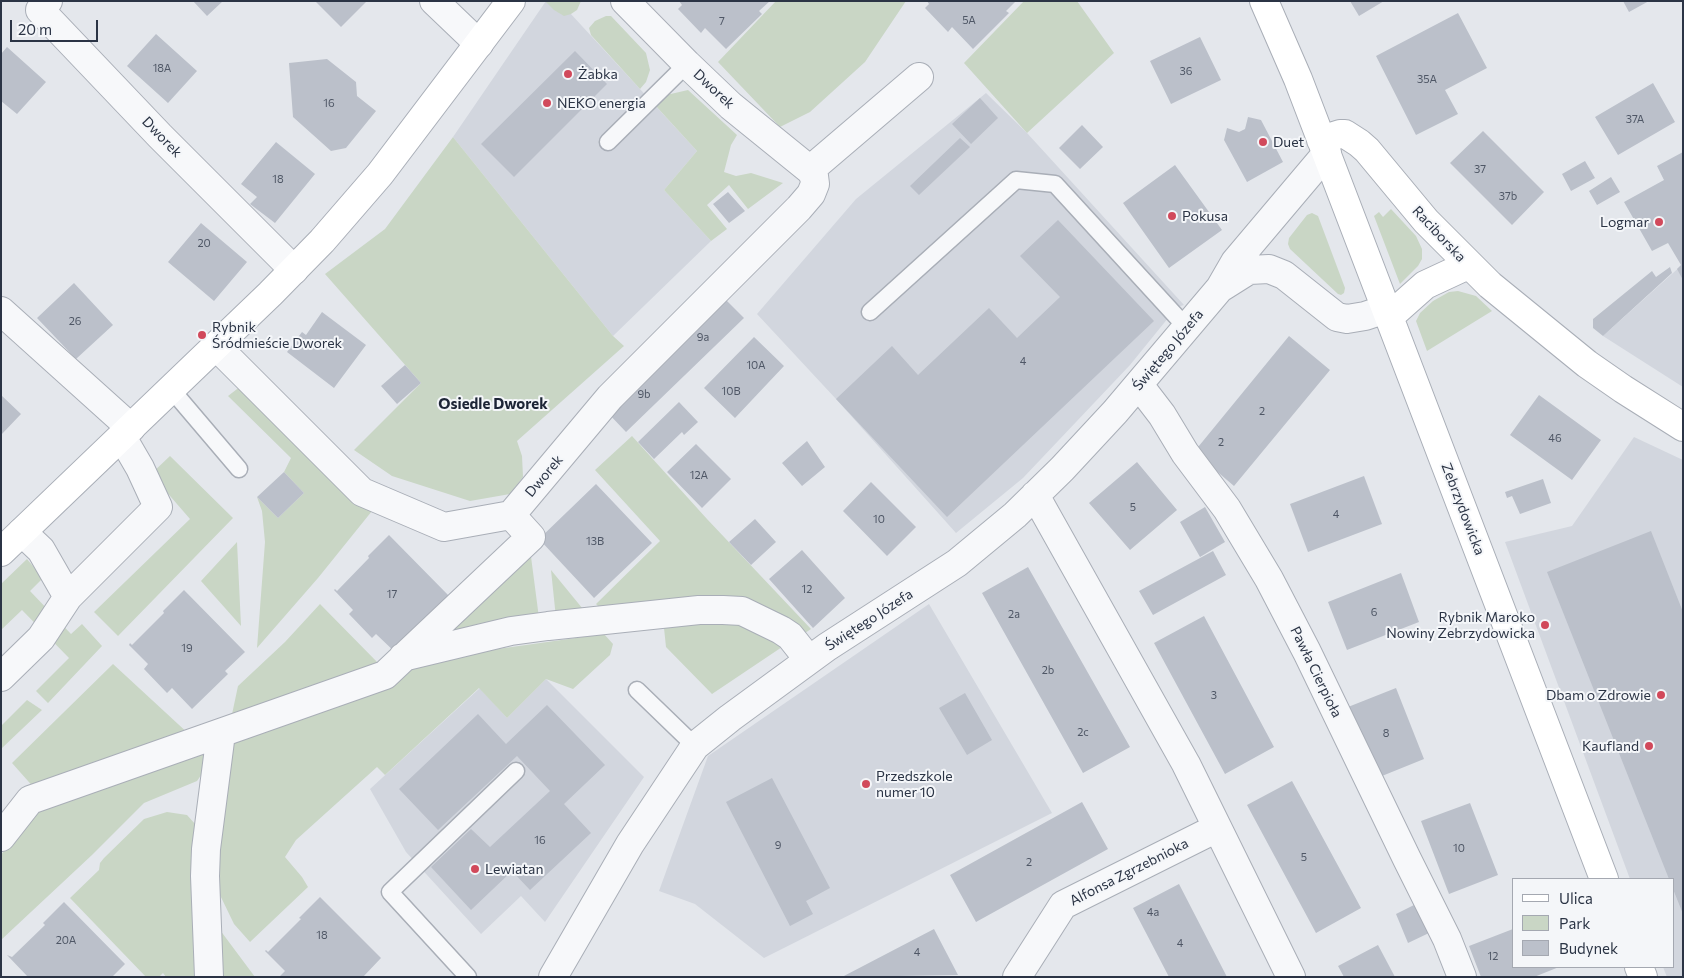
<!DOCTYPE html>
<html>
<head>
<meta charset="utf-8">
<style>
  body { margin:0 }
  #map { position:relative; width:1684px; height:978px; overflow:hidden; background:#e4e7ec; font-family:Commissioner,sans-serif }
  canvas { display:block }
  .frame { position:absolute; inset:0; border:2px solid #2b3445; pointer-events:none }
  .legend { position:absolute; left:1512px; top:878px; width:162px; height:90px; box-sizing:border-box; background:#f4f6f9; border:1px solid #a4a8b1; margin:0; padding:6px 9px; list-style:none; font-size:15px; color:#2b3445 }
  .legend li { display:flex; align-items:center; gap:10px; height:25px }
  .legend b { width:25px; border:1px solid #a4a8b1 }
  .scale { position:absolute; left:10px; top:20px; width:88px; height:22px; box-sizing:border-box; border:2px solid #2b3445; border-top:0; padding-left:6px; font-size:15px; line-height:18px; white-space:nowrap; color:#2b3445; -webkit-text-stroke:4px #f4f6f9; paint-order:stroke }
</style>
</head>
<body>
<div id="map">
<canvas width="1684" height="978"></canvas>
<div class="frame"></div>
<ul class="legend">
<li><b style="height:6px;background:#fff"></b>Ulica</li>
<li><b style="height:14px;background:#c9d6c5"></b>Park</li>
<li><b style="height:14px;background:#bbc0ca"></b>Budynek</li>
</ul>
<div class="scale">20 m</div>
</div>
<script>
const context = document.querySelector('canvas').getContext('2d');
context.lineJoin = 'round';
function fill(path, color) { context.fillStyle = color; context.fill(path, 'evenodd'); }
const poly = rows => new Path2D(rows.map(r => 'M' + r).join(''));
function stroke(path, color, width, dash) { context.strokeStyle = color; context.lineWidth = width; context.lineCap = dash ? 'butt' : 'round'; context.setLineDash(dash || []); context.stroke(path); }
function write(font, color, halo, rows, align = 'center') {
  context.font = font + ' Commissioner,sans-serif'; context.lineWidth = 4; context.setLineDash([]); context.textBaseline = 'middle'; context.strokeStyle = halo; context.fillStyle = color; for (const [text, x, y, turn = 0] of rows) {
    context.save(); context.translate(x, y); context.rotate((+turn || 0) * Math.PI / 180); context.textAlign = isNaN(turn) ? turn : align; if (halo) context.strokeText(text, 0, 0); context.fillText(text, 0, 0); context.restore();
  }
}
const built = poly([
  [546,1,559,1,697,151,664,190,711,241,613,336,453,137],
  [986,93,1027,133,1184,305,1177,307,1130,365,1023,478,956,533,836,399,757,314,856,199],
  [1683,264,1683,387,1603,336],
  [1634,437,1683,460,1683,977,1667,977,1663,967,1673,967,1673,879,1630,879,1505,542,1572,526],
  [929,604,1052,813,764,958,695,904,659,891,708,756],
  [546,679,644,777,545,922,521,896,481,934,406,852,370,789,480,688,507,718]
]);
const green = poly([
  [545,1,581,1,577,10,571,14,564,16,554,10],
  [776,1,906,1,865,62,810,112,780,127,718,62],
  [1024,1,1077,1,1114,53,1027,133,964,63],
  [606,16,611,16,646,53,650,70,646,82,640,89,591,35,589,28,595,21],
  [688,90,737,135,731,145,724,172,736,176,751,173,783,183,748,209,729,185,707,205,727,229,711,241,664,190,697,151,654,104,662,96],
  [453,137,613,336,624,346,517,441,522,456,523,477,510,494,470,501,392,476,354,450,421,383,325,274,385,229],
  [1391,209,1416,236,1422,249,1422,259,1418,266,1400,284,1374,216,1379,212,1383,217],
  [1312,213,1318,216,1345,288,1344,293,1341,295,1338,294,1290,249,1288,244,1289,238,1307,215],
  [1458,291,1476,296,1492,311,1427,351,1416,321,1420,313,1433,301,1449,292],
  [241,386,308,448,372,511,318,578,257,648,265,542,262,511,257,497,278,518,304,493,284,472,291,458,228,396],
  [632,436,707,519,811,629,799,637,739,600,604,612,596,604,660,541,595,470],
  [170,456,233,518,118,636,94,612,190,519,151,474],
  [237,542,241,626,201,581],
  [530,549,539,618,435,639],
  [27,559,43,578,30,591,71,634,82,624,102,646,48,703,36,691,69,658,22,610,1,630,1,584],
  [551,570,587,614,556,618],
  [320,604,380,665,231,719,238,686,285,642],
  [748,619,788,643,712,694,666,647,664,628],
  [604,634,613,644,610,655,573,689,546,679,507,718,479,688,385,775,377,767,296,840,285,857,302,877,308,887,250,942,234,924,219,893,218,858,230,742,410,665,462,654],
  [113,664,191,736,36,790,12,763],
  [27,700,42,710,1,749,1,726],
  [206,748,206,768,197,781,144,803,92,855,1,940,1,855,36,805],
  [167,812,187,815,196,825,198,977,166,977,163,973,159,977,146,977,70,898,99,870,100,863,104,858,144,819],
  [220,930,255,977,216,977]
]);
const building = poly([
  [193,1,223,1,207,16],
  [315,1,367,1,341,27],
  [679,1,770,1,759,11,762,14,726,49,705,28,701,33,678,9,682,5],
  [927,1,1016,1,1006,11,1009,13,973,49,952,27,948,32,925,8,929,4],
  [1350,1,1384,1,1359,16],
  [1623,1,1649,1,1629,12],
  [1458,13,1487,68,1445,90,1458,114,1416,135,1376,56],
  [156,34,197,71,168,103,127,66],
  [1200,37,1221,80,1171,104,1150,61],
  [7,47,46,82,17,114,1,101,1,54],
  [575,51,607,84,514,177,481,144],
  [327,59,356,82,357,96,376,111,346,148,331,151,293,117,289,63],
  [1653,83,1675,122,1618,155,1595,117],
  [980,98,998,118,971,144,952,124],
  [1248,117,1261,120,1283,162,1247,182,1224,140,1227,128,1239,132,1245,129],
  [1082,125,1103,147,1080,169,1059,148],
  [1483,131,1544,192,1512,225,1450,163],
  [960,138,970,147,919,195,910,186],
  [276,142,315,174,275,223,250,204,257,197,241,184],
  [1683,152,1683,280,1677,269,1681,265,1668,243,1652,251,1624,202,1664,180,1657,166],
  [1585,161,1595,178,1571,191,1562,174],
  [1175,165,1222,230,1169,268,1123,203],
  [1611,177,1620,192,1597,205,1589,191],
  [728,192,745,211,729,223,713,204],
  [1058,220,1154,321,947,517,836,399,892,346,918,375,989,308,1017,338,1060,297,1020,256],
  [201,223,247,262,214,301,168,262],
  [1670,267,1672,273,1603,336,1593,328,1593,319,1652,271,1656,277],
  [74,283,113,325,76,359,37,318],
  [722,296,744,318,626,432,606,411],
  [322,312,366,345,334,388,287,352,302,332,306,335],
  [1289,336,1330,370,1234,486,1194,452],
  [754,337,784,366,735,418,704,388],
  [405,365,421,383,397,404,381,386],
  [1,395,21,414,1,435],
  [1539,395,1601,440,1572,480,1510,435],
  [679,402,698,422,684,435,682,432,654,459,638,442],
  [807,441,825,467,802,486,782,463],
  [696,444,731,479,702,508,667,472],
  [1137,462,1177,510,1130,550,1089,503],
  [284,472,304,493,278,518,257,497],
  [1364,476,1382,524,1308,552,1290,504],
  [1543,479,1551,503,1520,514,1512,496,1507,498,1505,492],
  [871,482,916,527,887,556,843,511],
  [596,484,652,543,594,598,539,539],
  [1205,507,1225,542,1200,557,1180,522],
  [755,519,776,542,751,565,729,542],
  [1651,531,1683,612,1683,914,1673,889,1673,879,1669,879,1547,572],
  [389,535,450,597,397,654,376,634,372,638,349,614,353,610,334,590,335,589,337,591,369,558,368,556],
  [802,550,845,598,813,628,769,579],
  [1213,551,1226,575,1153,615,1139,591],
  [1028,567,1130,747,1083,773,982,593],
  [1401,573,1419,622,1347,650,1328,602],
  [184,590,245,652,225,671,228,674,192,709,172,688,167,693,144,669,148,664,129,645,130,643,132,645,164,613,163,611],
  [1204,616,1274,747,1225,774,1154,643],
  [1396,688,1424,759,1377,778,1348,707],
  [965,693,992,740,967,755,939,708],
  [547,705,605,765,564,804,591,833,530,890,512,871,471,910,431,867,471,829,490,847,550,791,517,756,438,830,399,789,478,714,506,744],
  [772,778,830,888,806,901,813,914,790,926,726,802],
  [1292,781,1361,908,1316,933,1247,805],
  [1082,802,1108,849,976,922,950,875],
  [1470,803,1498,875,1449,894,1421,821],
  [1179,884,1227,977,1169,977,1133,908],
  [320,897,381,958,363,977,281,977,280,976,285,971,265,951,266,950,268,952,301,919,299,918],
  [64,902,125,964,112,977,28,977,7,955,12,957,45,925,43,923],
  [1416,904,1429,933,1408,943,1396,914],
  [934,929,958,975,842,977],
  [1513,929,1513,967,1559,967,1534,977,1481,977,1469,946],
  [1378,945,1395,977,1344,977,1338,966]
]);
const lane = poly([
  [608,142,687,64],
  [870,312,1016,180,1055,184,1187,328],
  [171,389,239,469],
  [637,690,695,746],
  [468,977,390,892,516,771]
]);
const street = poly([
  [48,1,40,10,160,136,294,270],
  [434,1,479,44],
  [810,170,919,77],
  [1222,287,1249,270,1269,269,1284,275,1337,317,1347,319,1365,316,1386,309],
  [1,311,131,428],
  [216,346,362,492,444,527,511,515,610,397,799,208,811,194,815,184,814,176,810,170,731,106,687,64,625,1],
  [1139,385,1162,415,1185,453,1227,509,1269,579,1307,652,1407,859,1447,939,1462,977],
  [1035,495,1186,764,1291,977],
  [22,532,41,550,68,597,158,507,140,468,122,437],
  [403,657,511,631,548,626,699,610,723,610,742,611,781,630,790,636,809,660],
  [1,677,41,638,68,597],
  [1,837,30,800,385,675,531,537,511,515],
  [209,977,205,876,206,849,221,733],
  [553,977,630,844,695,746,730,718,827,647,957,563,1015,515,1062,469,1115,412,1220,288,1235,262,1327,153],
  [1017,977,1063,905,1217,828]
]);
const secondary = poly([
  [1264,1,1298,79,1604,879],
  [1321,140,1340,134,1345,134,1359,143,1367,150,1426,221,1490,285,1587,364,1623,389,1683,427],
  [1389,317,1425,285,1468,265],
  [1,552,270,294,322,241,380,174,511,1],
  [1639,967,1643,977]
]);
const markers = [
  [568,74,5,"#d1495b"],
  [547,103,5,"#d1495b"],
  [1263,142,5,"#d1495b"],
  [1172,216,5,"#d1495b"],
  [1659,222,5,"#d1495b"],
  [202,335,5,"#d1495b"],
  [1545,625,5,"#d1495b"],
  [1661,695,5,"#d1495b"],
  [1649,746,5,"#d1495b"],
  [866,784,5,"#d1495b"],
  [475,869,5,"#d1495b"]
];
const numberNames = [
  ["5A",969,20],
  ["7",722,21],
  ["18A",162,68],
  ["36",1186,71],
  ["35A",1427,79],
  ["16",329,103],
  ["37A",1635,119],
  ["37",1480,169],
  ["18",278,179],
  ["37b",1508,196],
  ["20",204,243],
  ["26",75,321],
  ["9a",703,337],
  ["4",1023,361],
  ["10A",756,365],
  ["10B",731,391],
  ["9b",644,394],
  ["2",1262,411],
  ["46",1555,438],
  ["2",1221,442],
  ["12A",699,475],
  ["5",1133,507],
  ["4",1336,514],
  ["10",879,519],
  ["13B",595,541],
  ["12",807,589],
  ["17",392,594],
  ["6",1374,612],
  ["2a",1014,614],
  ["19",187,648],
  ["2b",1048,670],
  ["3",1214,695],
  ["2c",1083,732],
  ["8",1386,733],
  ["16",540,840],
  ["9",778,845],
  ["10",1459,848],
  ["5",1304,857],
  ["2",1029,862],
  ["4a",1153,912],
  ["18",322,935],
  ["20A",66,940],
  ["4",1180,943],
  ["4",917,952],
  ["12",1493,956]
];
const poiNames = [
  ["Żabka",578,74],
  ["NEKO energia",557,103],
  ["Duet",1273,142],
  ["Pokusa",1182,216],
  ["Logmar",1649,222,"right"],
  ["Rybnik",212,327],
  ["Śródmieście Dworek",212,343],
  ["Rybnik Maroko",1535,617,"right"],
  ["Nowiny Zebrzydowicka",1535,633,"right"],
  ["Dbam o Zdrowie",1651,695,"right"],
  ["Kaufland",1639,746,"right"],
  ["Przedszkole",876,776],
  ["numer 10",876,792],
  ["Lewiatan",485,869]
];
const streetNames = [
  ["Dworek",714,89,43],
  ["Dworek",162,137,46],
  ["Raciborska",1439,234,47],
  ["Świętego Józefa",1168,350,-50],
  ["Dworek",544,476,-50],
  ["Zebrzydowicka",1463,509,69],
  ["Świętego Józefa",869,620,-33],
  ["Pawła Cierpioła",1316,672,64],
  ["Alfonsa Zgrzebnioka",1129,872,-27]
];
const neighbourhoodNames = [
  ["Osiedle Dworek",493,404]
];
fill(built, '#d2d6de');
fill(green, '#c9d6c5');
fill(building, '#bbc0ca');
stroke(lane, '#a9aeb7', 19);
stroke(street, '#a9aeb7', 30);
stroke(secondary, '#a9aeb7', 30);
stroke(lane, '#f7f8fa', 16);
stroke(street, '#f7f8fa', 28);
stroke(secondary, '#fff', 28);
for (const [x, y, r, color] of markers) { const dot = new Path2D(); dot.arc(x, y, r, 0, 2 * Math.PI); context.fillStyle = color; context.fill(dot); stroke(dot, '#f4f6f9', 2); }
write('11px', '#4f5766', null, numberNames);
write('14px', '#2b3445', '#f4f6f9', poiNames, 'left');
write('14px', '#2b3445', '#f4f6f9', streetNames);
write('bold 15px', '#1d2536', '#f4f6f9', neighbourhoodNames);
</script>
</body>
</html>
